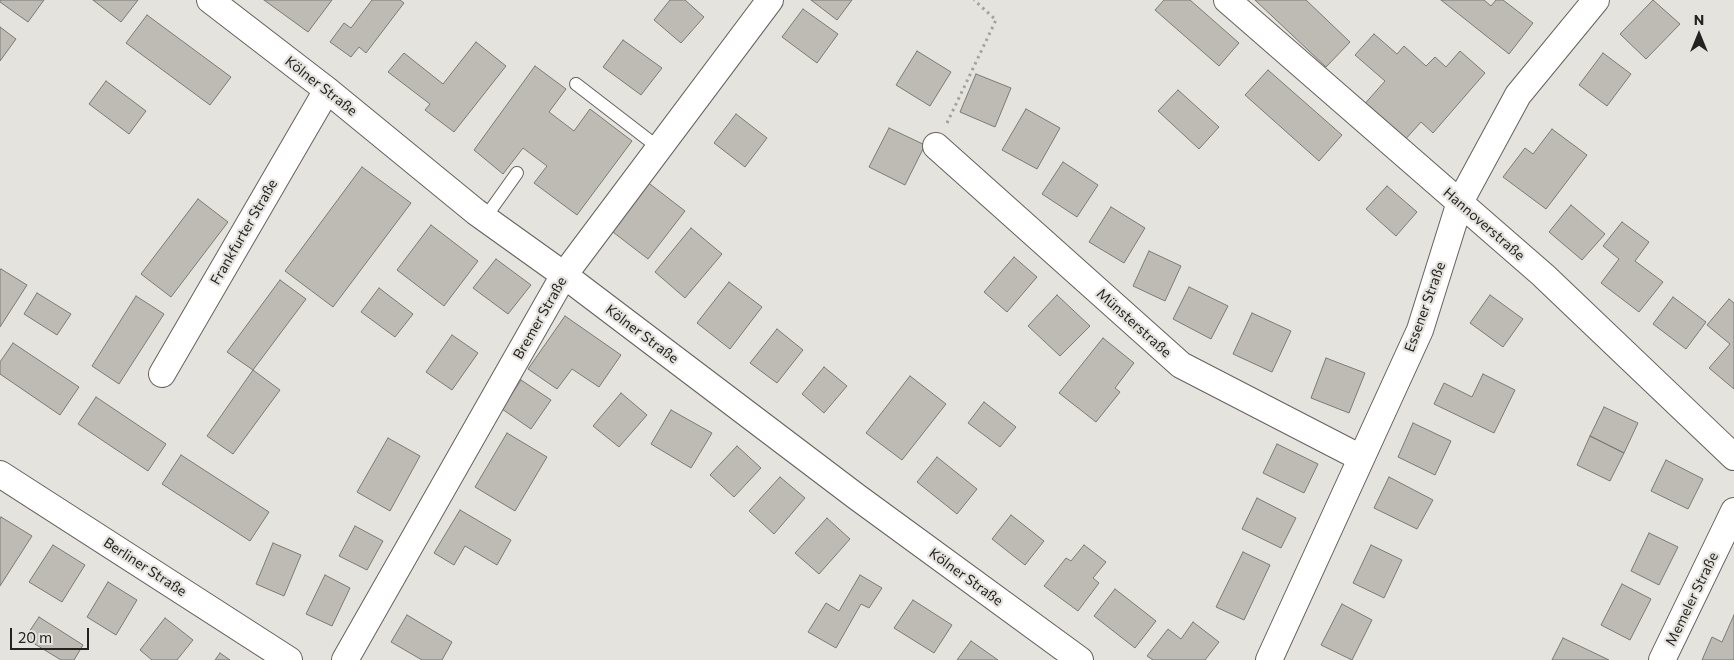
<!DOCTYPE html>
<html>
<head>
<meta charset="utf-8">
<style>
  body { margin:0 }
  #map { position:relative; width:1734px; height:660px; overflow:hidden; background:#e5e3dd; font-family:Commissioner,sans-serif }
  canvas { display:block }
  .north { position:absolute; left:1674px; top:10px; width:50px; height:50px; -webkit-text-stroke:4px #e5e3dd; paint-order:stroke; rotate:0deg; font-size:14px; font-weight:700; line-height:20px; text-align:center; color:#242321 }
  .north::after { content:''; display:block; margin:auto; width:18px; height:22px; background:#242321; clip-path:polygon(50% 0,100% 100%,50% 72%,0 100%) }
  .scale { position:absolute; left:10px; top:628px; width:79px; height:22px; box-sizing:border-box; border:2px solid #242321; border-top:0; padding-left:6px; font-size:15px; line-height:18px; white-space:nowrap; color:#242321; -webkit-text-stroke:4px #e5e3dd; paint-order:stroke }
</style>
</head>
<body>
<div id="map">
<canvas width="1734" height="660"></canvas>
<div class="north">N</div>
<div class="scale">20 m</div>
</div>
<script>
const context = document.querySelector('canvas').getContext('2d');
context.lineJoin = 'round';
function fill(path, color) { context.fillStyle = color; context.fill(path, 'evenodd'); }
const poly = rows => new Path2D(rows.map(r => 'M' + r).join(''));
function stroke(path, color, width, dash) { context.strokeStyle = color; context.lineWidth = width; context.lineCap = dash ? 'butt' : 'round'; context.setLineDash(dash || []); context.stroke(path); }
function write(font, color, halo, rows, align = 'center') {
  context.font = font + ' Commissioner,sans-serif'; context.lineWidth = 4.5; context.setLineDash([]); context.textBaseline = 'middle'; context.strokeStyle = halo; context.fillStyle = color; for (const [text, x, y, turn = 0] of rows) {
    context.save(); context.translate(x, y); context.rotate((+turn || 0) * Math.PI / 180); context.textAlign = isNaN(turn) ? turn : align; if (halo) context.strokeText(text, 0, 0); context.fillText(text, 0, 0); context.restore();
  }
}
const building = poly([
  [0,0,44,0,28,22,0,2,0,0],
  [93,0,138,0,121,22,93,0],
  [264,0,332,0,308,32,264,0],
  [372,0,400,0,404,3,366,53,359,47,351,57,330,42,344,23,351,28,372,0],
  [670,0,685,0,704,17,681,43,654,20,670,0],
  [811,0,852,0,837,20,811,0],
  [1164,0,1190,0,1239,43,1219,66,1155,10,1164,0],
  [1255,0,1306,0,1350,42,1326,67,1255,0],
  [1441,0,1484,0,1491,6,1496,0,1503,0,1533,23,1509,54,1441,0],
  [1653,0,1680,24,1646,59,1620,34,1653,0],
  [803,9,838,34,817,63,782,37,803,9],
  [147,15,231,77,210,105,126,43,147,15],
  [0,27,16,39,0,61,0,27],
  [1374,34,1397,54,1404,46,1426,66,1435,57,1446,67,1460,51,1485,73,1433,133,1421,122,1403,142,1362,107,1385,81,1355,55,1374,34],
  [623,40,662,68,641,95,603,67,623,40],
  [476,42,506,66,454,132,425,110,430,104,388,72,404,53,443,84,476,42],
  [917,51,951,72,930,106,896,85,917,51],
  [1603,53,1631,74,1607,106,1579,85,1603,53],
  [535,66,566,89,549,112,574,131,590,109,632,141,577,215,534,183,547,166,523,148,503,174,474,150,535,66],
  [1268,70,1342,135,1319,161,1245,95,1268,70],
  [976,74,1011,88,995,127,960,112,976,74],
  [106,81,146,111,129,134,89,104,106,81],
  [1178,90,1219,127,1199,149,1158,111,1178,90],
  [1026,109,1060,128,1037,169,1002,150,1026,109],
  [736,114,767,138,745,167,714,143,736,114],
  [889,128,925,145,905,185,869,167,889,128],
  [1552,129,1587,155,1546,209,1503,177,1525,148,1533,154,1552,129],
  [1063,162,1098,185,1077,217,1042,194,1063,162],
  [362,167,411,203,333,307,285,271,362,167],
  [646,181,685,211,648,259,609,229,646,181],
  [1387,186,1417,212,1396,236,1366,209,1387,186],
  [198,199,228,222,171,297,141,274,198,199],
  [1571,205,1605,234,1582,260,1549,232,1571,205],
  [1111,207,1145,228,1124,263,1089,242,1111,207],
  [1622,222,1649,242,1635,261,1663,282,1639,312,1601,283,1619,259,1603,246,1622,222],
  [431,225,478,261,444,306,397,270,431,225],
  [691,228,722,254,685,298,655,272,691,228],
  [1149,251,1181,266,1165,301,1133,286,1149,251],
  [1014,257,1037,277,1007,312,984,292,1014,257],
  [496,259,531,285,508,314,473,288,496,259],
  [1,269,27,285,0,327,0,270,1,269],
  [280,280,306,299,253,370,227,352,280,280],
  [729,282,762,307,730,349,697,323,729,282],
  [1189,287,1228,306,1211,339,1173,319,1189,287],
  [379,288,413,314,395,337,361,312,379,288],
  [37,293,71,314,57,335,24,314,37,293],
  [1057,295,1090,326,1060,356,1028,326,1057,295],
  [1490,295,1523,319,1503,347,1470,323,1490,295],
  [136,296,164,314,119,384,92,366,136,296],
  [1673,297,1706,322,1686,349,1653,324,1673,297],
  [1729,299,1734,303,1734,389,1709,368,1730,344,1707,325,1729,299],
  [1252,313,1291,331,1272,372,1233,354,1252,313],
  [565,316,621,355,599,387,572,369,557,389,528,369,565,316],
  [777,329,803,350,777,383,750,363,777,329],
  [452,335,478,353,452,390,426,372,452,335],
  [1103,338,1134,363,1115,388,1120,392,1096,422,1059,393,1103,338],
  [13,343,79,387,60,415,0,374,0,362,13,343],
  [1326,358,1365,373,1349,413,1311,398,1326,358],
  [824,367,847,386,824,413,802,394,824,367],
  [253,370,280,390,233,454,207,436,253,370],
  [1483,374,1515,390,1494,433,1434,404,1444,383,1472,397,1483,374],
  [910,376,946,404,902,460,866,433,910,376],
  [521,380,551,400,531,429,502,409,521,380],
  [621,393,647,415,619,447,593,426,621,393],
  [96,397,166,444,148,471,78,424,96,397],
  [984,402,1016,427,1000,447,968,423,984,402],
  [1604,407,1638,423,1624,453,1590,436,1604,407],
  [671,410,712,433,691,468,651,444,671,410],
  [1413,423,1451,441,1435,475,1398,457,1413,423],
  [507,433,547,457,515,511,475,487,507,433],
  [1590,436,1624,453,1610,481,1577,465,1590,436],
  [388,438,420,456,390,511,357,492,388,438],
  [1277,444,1318,464,1304,493,1263,473,1277,444],
  [737,446,761,468,734,497,710,475,737,446],
  [181,455,269,512,250,541,162,484,181,455],
  [937,457,977,489,957,514,917,482,937,457],
  [1666,460,1703,479,1688,509,1651,491,1666,460],
  [780,477,805,498,774,534,749,511,780,477],
  [1389,477,1433,500,1417,529,1374,508,1389,477],
  [1257,498,1296,518,1281,548,1242,529,1257,498],
  [460,510,511,540,497,565,465,546,454,565,434,553,460,510],
  [1011,515,1044,541,1025,565,992,539,1011,515],
  [1,517,32,536,0,586,0,519,1,517],
  [827,518,850,539,819,574,795,553,827,518],
  [355,526,383,541,367,570,339,556,355,526],
  [1649,533,1678,547,1659,585,1631,571,1649,533],
  [273,543,301,555,284,596,256,584,273,543],
  [53,545,85,565,62,602,29,582,53,545],
  [1084,545,1106,562,1093,578,1099,583,1078,611,1044,586,1066,558,1071,561,1084,545],
  [1371,545,1402,560,1384,598,1353,583,1371,545],
  [1243,552,1270,565,1244,620,1216,607,1243,552],
  [325,575,350,588,332,626,306,614,325,575],
  [860,575,882,588,869,608,861,604,836,648,808,632,826,603,839,611,860,575],
  [108,582,137,600,116,635,87,617,108,582],
  [1622,584,1651,599,1630,640,1601,625,1622,584],
  [1115,589,1156,621,1135,648,1094,616,1115,589],
  [913,600,952,625,934,653,894,628,913,600],
  [1342,604,1372,620,1352,660,1321,645,1342,604],
  [407,615,452,642,442,660,422,660,391,642,407,615],
  [1734,615,1734,660,1702,660,1712,637,1722,642,1734,615],
  [39,617,83,645,74,660,61,660,25,638,39,617],
  [165,618,193,640,177,660,152,660,140,650,165,618],
  [1193,622,1219,642,1205,660,1153,660,1147,656,1168,629,1181,639,1193,622],
  [1563,638,1609,660,1552,660,1563,638],
  [971,641,998,660,957,660,971,641],
  [220,653,230,660,215,660,220,653]
]);
const path = poly([
  [947,123,996,20,974,0]
]);
const service = poly([
  [576,84,659,148],
  [485,218,517,173]
]);
const minor = poly([
  [210,0,327,90,476,212,564,275,857,497,1080,660],
  [1227,0,1543,275,1734,457],
  [936,146,1181,365,1361,458],
  [162,374,327,90],
  [0,474,289,660],
  [345,660,564,275,770,0],
  [1269,660,1420,330,1460,202,1518,95,1596,0],
  [1662,660,1734,511]
]);
const streetNames = [
  ["Kölner Straße",321,86,38],
  ["Hannoverstraße",1484,224,41],
  ["Frankfurter Straße",244,232,-60],
  ["Essener Straße",1425,307,-70],
  ["Bremer Straße",540,318,-60],
  ["Münsterstraße",1134,323,42],
  ["Kölner Straße",642,334,37],
  ["Berliner Straße",145,567,33],
  ["Kölner Straße",966,577,36],
  ["Memeler Straße",1692,599,-64]
];
fill(building, '#bebbb5');
stroke(building, '#7c7a75', 1);
stroke(service, '#64625d', 14);
stroke(minor, '#64625d', 28);
stroke(path, '#a4a29d', 3, [2.5, 4]);
stroke(service, '#fff', 12);
stroke(minor, '#fff', 26);
write('14px', '#242321', '#e5e3dd', streetNames);
</script>
</body>
</html>
